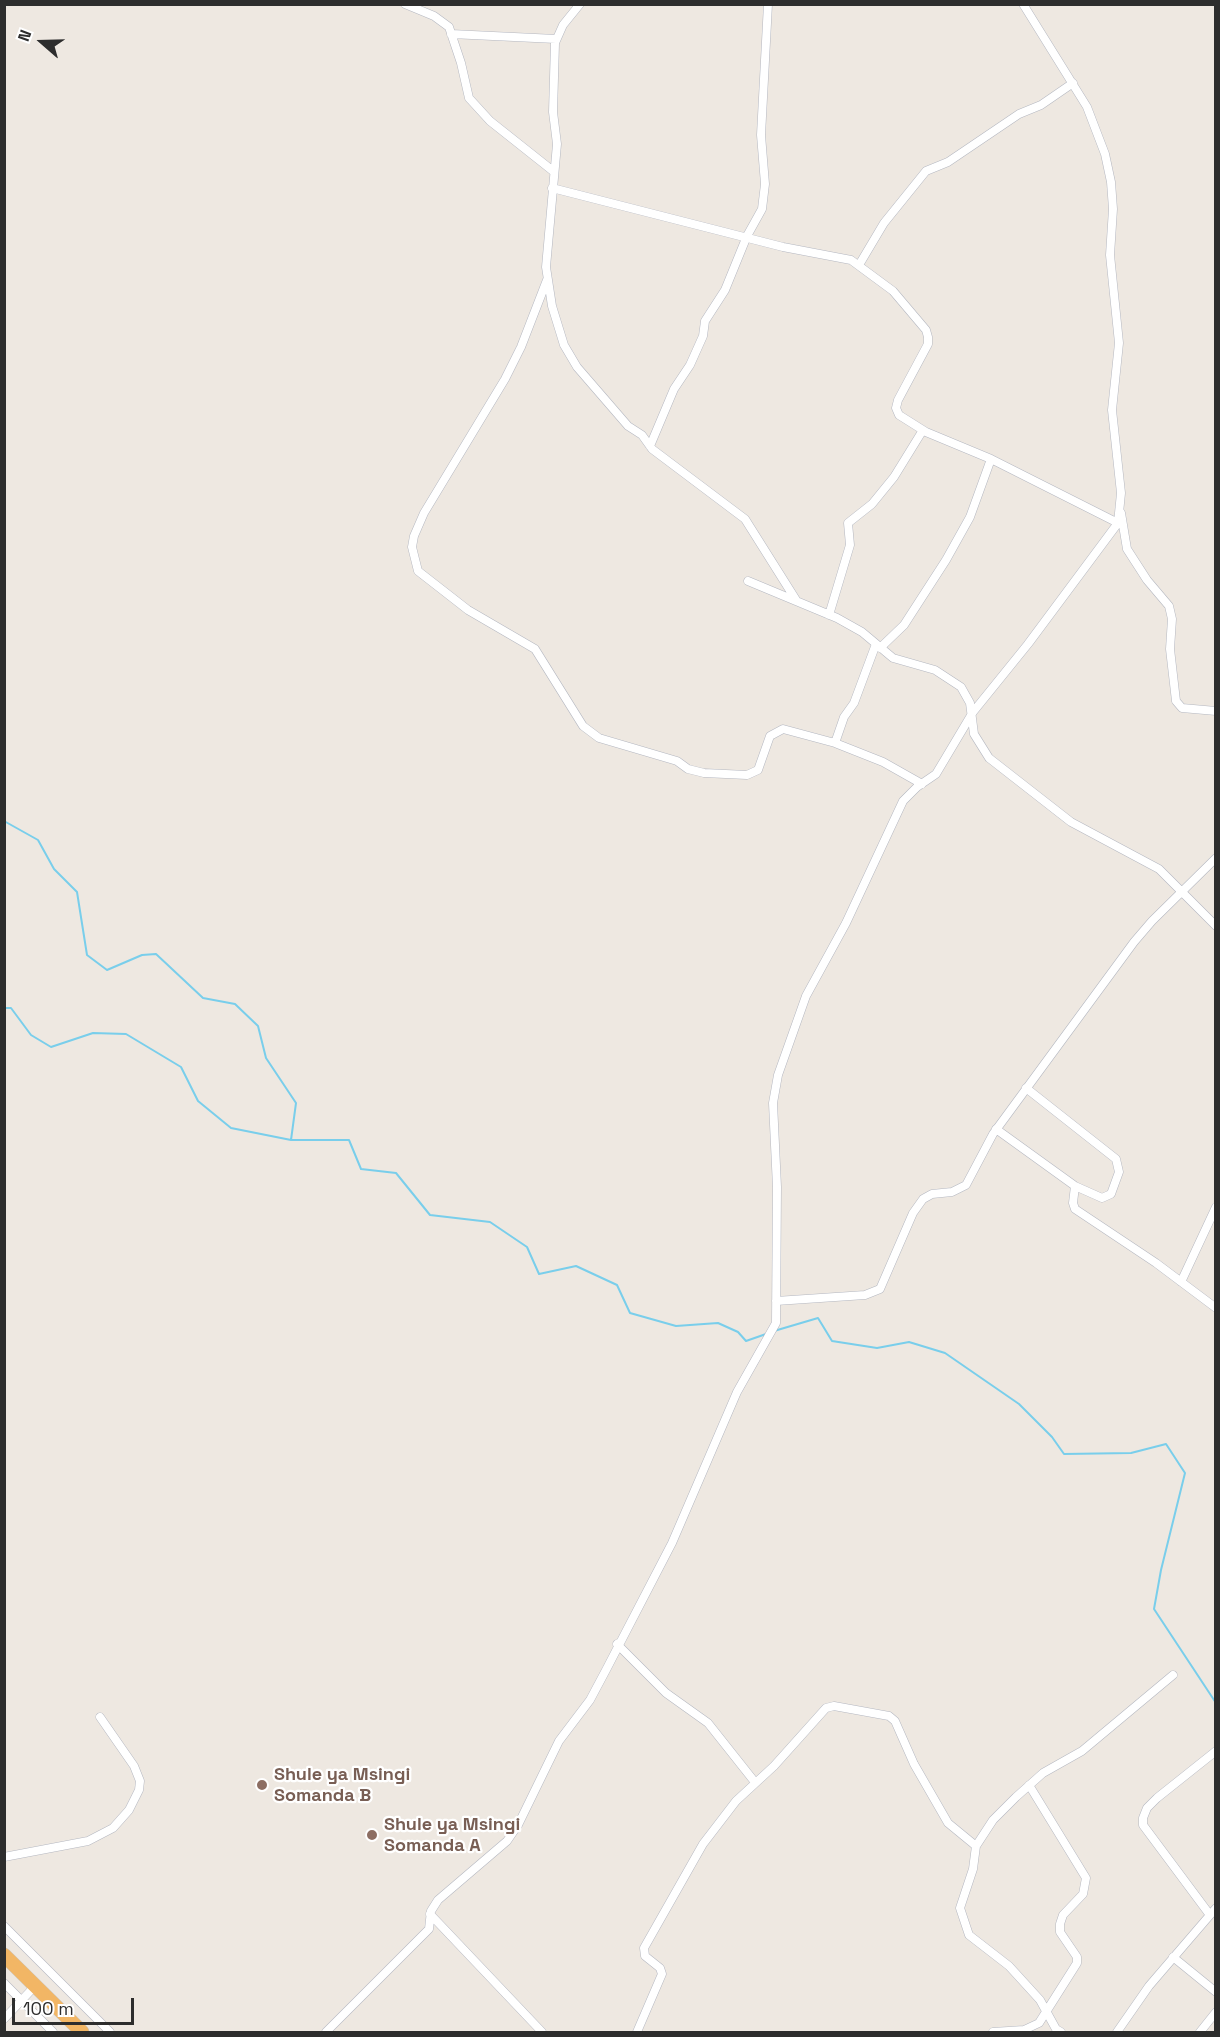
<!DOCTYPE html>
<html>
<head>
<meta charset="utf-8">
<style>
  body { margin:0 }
  #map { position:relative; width:1220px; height:2037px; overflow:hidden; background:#eee8e1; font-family:"Space Grotesk",sans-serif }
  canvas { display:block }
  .frame { position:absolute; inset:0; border:6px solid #2d2d2d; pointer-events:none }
  .north { position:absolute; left:12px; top:12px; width:60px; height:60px; -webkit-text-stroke:4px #fff; paint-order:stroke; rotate:290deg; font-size:16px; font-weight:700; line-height:24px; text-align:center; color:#2d2d2d }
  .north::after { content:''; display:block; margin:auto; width:21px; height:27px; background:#2d2d2d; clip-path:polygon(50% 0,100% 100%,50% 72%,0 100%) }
  .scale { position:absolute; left:12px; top:1998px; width:122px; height:27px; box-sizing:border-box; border:3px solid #2d2d2d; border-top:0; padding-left:8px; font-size:18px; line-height:21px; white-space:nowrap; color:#2d2d2d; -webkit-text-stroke:4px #fff; paint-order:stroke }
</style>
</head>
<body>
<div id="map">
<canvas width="1220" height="2037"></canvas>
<div class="frame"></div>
<div class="north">N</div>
<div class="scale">100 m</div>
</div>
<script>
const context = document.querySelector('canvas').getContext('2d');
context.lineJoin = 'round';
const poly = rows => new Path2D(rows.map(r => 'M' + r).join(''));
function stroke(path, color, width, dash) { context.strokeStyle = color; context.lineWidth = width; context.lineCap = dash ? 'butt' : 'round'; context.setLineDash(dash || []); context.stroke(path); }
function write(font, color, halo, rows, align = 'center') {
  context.font = font + ' "Space Grotesk",sans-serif'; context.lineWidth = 4.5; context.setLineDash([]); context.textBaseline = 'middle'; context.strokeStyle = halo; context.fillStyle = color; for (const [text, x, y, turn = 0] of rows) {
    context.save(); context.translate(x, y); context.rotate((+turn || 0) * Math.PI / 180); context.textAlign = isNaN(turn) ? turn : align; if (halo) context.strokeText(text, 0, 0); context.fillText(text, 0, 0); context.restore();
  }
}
const stream = poly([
  [4,821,38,840,54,869,77,892,87,955,107,970,142,955,156,954,203,998,235,1004,258,1026,266,1058,296,1103,291,1140,349,1140,361,1169,396,1173,430,1215,490,1222,527,1247,539,1274,576,1266,617,1285,630,1313,676,1326,718,1323,738,1332,746,1341,766,1334],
  [4,1008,11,1008,31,1035,51,1047,93,1033,126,1034,181,1067,198,1101,231,1128,291,1140],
  [774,1331,818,1318,832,1341,877,1348,909,1342,945,1353,1019,1404,1052,1437,1064,1454,1131,1453,1166,1444,1185,1473,1161,1570,1154,1609,1216,1703]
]);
const minor = poly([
  [405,4,434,16,449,27,461,63,469,98,490,121,553,171],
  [580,4,563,25,555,43,553,112,557,144,546,267,552,306,564,345,577,367,628,426,642,435,652,449,745,519,796,600],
  [451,34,556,39],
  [552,188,783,247,851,260,893,291,926,330,928,337,928,344,898,400,896,408,899,415,926,432,991,459,1118,523],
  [859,265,884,223,926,171,948,162,1019,114,1041,105,1073,83],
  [547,280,521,347,505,379,424,513,414,536,412,547,418,571,468,610,535,649,583,726,599,738,677,761,688,769,704,773,747,775,758,770,770,736,783,729,835,743,883,762,922,784],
  [650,446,674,389,690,365,703,336,705,321,725,290,747,236,762,209,765,184,761,135,768,4],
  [1121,513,1127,549,1147,580,1169,606,1172,619,1170,649,1176,701,1182,708,1216,711],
  [748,581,837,618,862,632,893,658,935,670,961,687,970,703,974,734,989,758,1071,822,1159,869,1216,926],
  [829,615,850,545,848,523,872,504,894,477,923,430],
  [880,648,904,625,946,560,970,517,991,459],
  [835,743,844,717,854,703,876,644],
  [996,1129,1075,1186,1102,1198,1111,1194,1119,1172,1116,1159,1026,1088],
  [1075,1186,1073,1203,1075,1209,1156,1263,1216,1308],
  [1181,1282,1216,1207],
  [776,1301,865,1295,880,1289,913,1213,923,1199,932,1194,952,1192,966,1185,993,1134,1134,942,1152,921,1216,858],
  [617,1644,666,1693,708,1723,754,1781],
  [976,1846,993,1820,1016,1797,1043,1773,1082,1751,1173,1675],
  [4,1857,88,1841,113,1828,129,1810,139,1790,140,1781,134,1766,100,1717],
  [430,1914,542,2032],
  [1210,1915,1143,1825,1143,1818,1147,1808,1157,1798,1216,1751],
  [4,1926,110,2032],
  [1173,1957,1216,1992],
  [4,1983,53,2032],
  [4,2019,35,1986],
  [326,2032,429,1929,431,1911,438,1900,507,1841,518,1825,559,1741,590,1700,606,1670,672,1543,737,1392,776,1323,777,1187,773,1103,778,1075,806,996,846,923,903,801,917,787,936,774,973,712,1028,644,1118,523,1121,493,1112,410,1119,343,1110,255,1113,209,1111,182,1105,154,1087,107,1023,4],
  [637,2032,662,1974,660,1968,645,1956,644,1948,703,1844,736,1801,774,1766,826,1708,834,1706,889,1716,895,1721,914,1764,948,1823,976,1846,973,1869,960,1908,969,1935,1009,1966,1040,2000,1056,2029,1061,2032],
  [993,2032,1024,2030,1039,2023,1077,1963,1077,1957,1060,1932,1060,1924,1063,1915,1083,1894,1086,1878,1029,1785],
  [1117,2032,1149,1986,1216,1908],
  [1200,2032,1216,2012]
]);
const trunk = poly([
  [4,1955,82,2032]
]);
const markers = [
  [262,1785,6,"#8d6e63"],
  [372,1835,6,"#8d6e63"]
];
const educationNames = [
  ["Shule ya Msingi",274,1775],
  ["Somanda B",274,1796],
  ["Shule ya Msingi",384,1825],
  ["Somanda A",384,1846]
];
stroke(stream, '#79ceeb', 2);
stroke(minor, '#b4b7c0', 9);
stroke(trunk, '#c8c8c8', 15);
stroke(minor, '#fff', 8);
stroke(trunk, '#f2b665', 14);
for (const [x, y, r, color] of markers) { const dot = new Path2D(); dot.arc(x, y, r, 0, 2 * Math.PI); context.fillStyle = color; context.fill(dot); stroke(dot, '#fff', 2); }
write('bold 18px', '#785e54', '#fff', educationNames, 'left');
</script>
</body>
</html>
